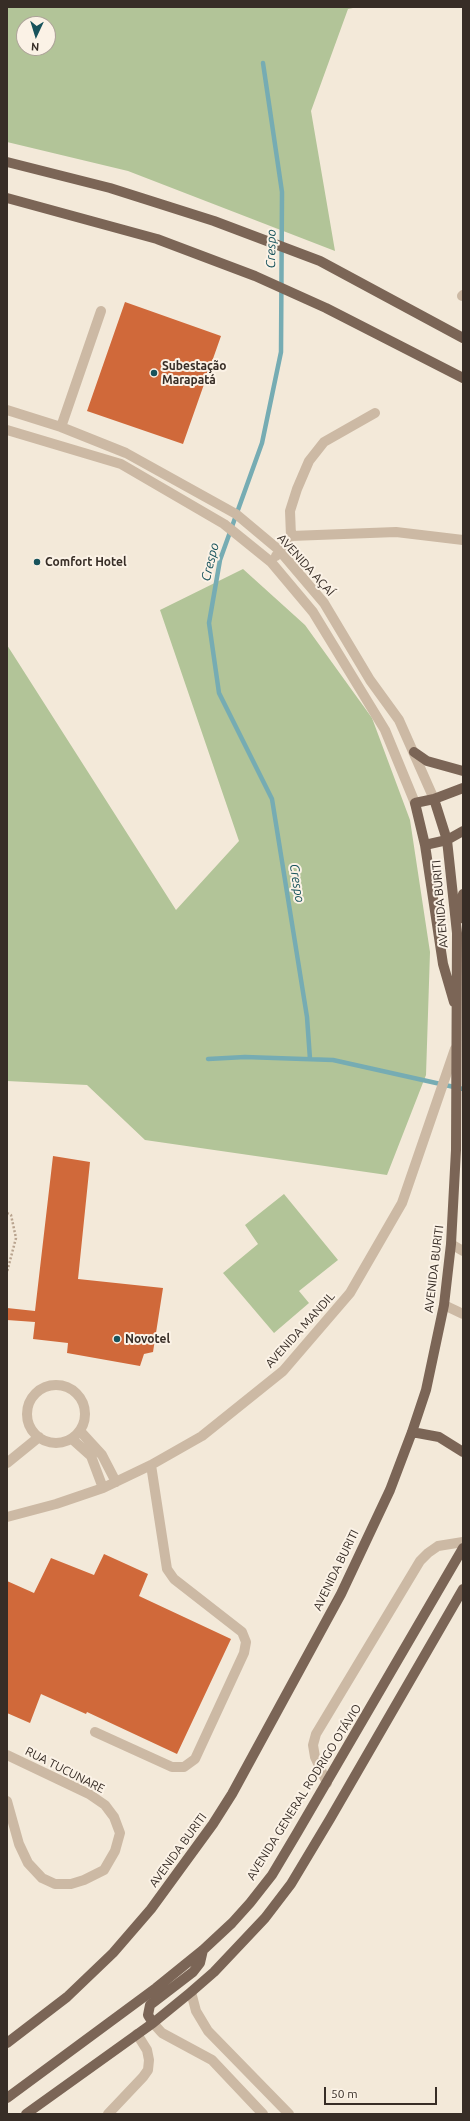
<!DOCTYPE html>
<html>
<head>
<meta charset="utf-8">
<style>
  body { margin:0 }
  #map { position:relative; width:470px; height:2121px; overflow:hidden; background:#f3e9d9; font-family:Ubuntu,sans-serif }
  canvas { display:block }
  .frame { position:absolute; inset:0; border:8px solid #372d26; pointer-events:none }
  .north { position:absolute; left:16px; top:16px; width:40px; height:40px; box-sizing:border-box; background:#fbf2e6; border:1px solid #ada399; border-radius:50%; rotate:184deg; font-size:11px; font-weight:700; line-height:16px; text-align:center; color:#372d26 }
  .north::after { content:''; display:block; margin:auto; width:14px; height:18px; background:#18535c; clip-path:polygon(50% 0,100% 100%,50% 72%,0 100%) }
  .scale { position:absolute; left:324px; top:2087px; width:113px; height:18px; box-sizing:border-box; border:2px solid #372d26; border-top:0; padding-left:5px; font-size:12px; line-height:14px; white-space:nowrap; color:#372d26; -webkit-text-stroke:3px #fbf2e6; paint-order:stroke }
</style>
</head>
<body>
<div id="map">
<canvas width="470" height="2121"></canvas>
<div class="frame"></div>
<div class="north">N</div>
<div class="scale">50 m</div>
</div>
<script>
const context = document.querySelector('canvas').getContext('2d');
context.lineJoin = 'round';
function fill(path, color) { context.fillStyle = color; context.fill(path, 'evenodd'); }
const poly = rows => new Path2D(rows.map(r => 'M' + r).join(''));
function stroke(path, color, width, dash) { context.strokeStyle = color; context.lineWidth = width; context.lineCap = dash ? 'butt' : 'round'; context.setLineDash(dash || []); context.stroke(path); }
function write(font, color, halo, rows, align = 'center') {
  context.font = font + ' Ubuntu,sans-serif'; context.lineWidth = 4; context.setLineDash([]); context.textBaseline = 'middle'; context.strokeStyle = halo; context.fillStyle = color; for (const [text, x, y, turn = 0] of rows) {
    context.save(); context.translate(x, y); context.rotate((+turn || 0) * Math.PI / 180); context.textAlign = isNaN(turn) ? turn : align; if (halo) context.strokeText(text, 0, 0); context.fillText(text, 0, 0); context.restore();
  }
}
const green = poly([
  [7,7,358,7,348,9,311,111,335,251,128,171,7,142],
  [24,24,48,24,48,48,24,48],
  [243,569,305,625,372,718,410,820,430,952,426,1075,387,1175,145,1140,87,1085,7,1081,7,645,176,910,239,841,160,610],
  [284,1194,338,1260,299,1291,309,1303,274,1333,223,1273,258,1244,245,1225]
]);
const stream = poly([
  [263,63,282,192,281,352,262,443,220,560,209,623,219,693,272,799,307,1017,310,1059],
  [208,1059,245,1057,333,1060,463,1089]
]);
const building = poly([
  [125,302,221,336,183,444,87,411],
  [53,1156,90,1162,78,1279,163,1288,153,1352,144,1354,140,1366,67,1353,68,1343,33,1339,35,1322,7,1320,7,1308,35,1311],
  [104,1554,148,1574,139,1596,231,1639,177,1754,87,1712,86,1714,41,1694,30,1723,7,1713,7,1581,34,1593,51,1558,94,1575]
]);
const path = poly([
  [7,1213,11,1215,16,1238,7,1272]
]);
const minor = poly([
  [462,296,463,295],
  [7,410,61,427,126,453,236,514,279,550,324,603,370,680,399,720,434,799],
  [61,427,101,311],
  [7,430,121,464,224,524,271,562,313,612,385,730,415,803],
  [291,536,396,532,463,540],
  [276,556,291,536,290,511,297,489,309,461,324,442,375,413],
  [451,1244,463,1251],
  [444,1305,463,1314],
  '27 1414a29 29 0 1 1 58 0a29 29 0 1 1-58 0Z',
  [80,1431,102,1455,116,1482],
  [72,1439,91,1456,103,1488],
  [7,1463,39,1437],
  [7,1517,56,1504,103,1488,151,1465,202,1436,283,1371,350,1293,402,1203,455,1049],
  [95,1732,172,1767,184,1767,195,1759,244,1653,246,1642,242,1632,174,1579,167,1569,151,1465],
  [7,1755,89,1794,105,1805,114,1817,120,1833,115,1851,104,1870,84,1880,71,1884,55,1884,42,1878,28,1863,19,1844,7,1801],
  [327,1783,315,1757,313,1745,316,1734,420,1561,428,1553,438,1546,463,1542],
  [191,1992,196,2011,208,2031,289,2114],
  [153,2023,162,2033,212,2060,263,2114],
  [108,2114,143,2077,148,2070,149,2060,147,2050,137,2034]
]);
const major = poly([
  [7,162,110,188,214,221,320,261,463,338],
  [7,198,157,239,255,276,326,308,463,378],
  [414,752,427,761,463,771],
  [425,845,447,840,463,831],
  [459,919,463,894],
  [454,1002,443,964,425,845,415,803,434,799,463,788],
  [412,1432,439,1437,463,1452],
  [153,2023,148,2015,150,2005,193,1972,200,1963,203,1950],
  [7,2043,67,1997,113,1953,151,1909,213,1824,232,1794,341,1594,390,1490,412,1432,426,1390,444,1305,451,1244,456,1150,457,933,447,840,434,799],
  [7,2098,156,1988,203,1950,232,1923,250,1903,272,1875,297,1833,463,1548],
  [26,2114,153,2023,191,1992,214,1972,265,1918,291,1884,330,1819,463,1589]
]);
const markers = [
  [154,373,4,"#18535c"],
  [37,562,4,"#18535c"],
  [117,1339,4,"#18535c"]
];
const poiNames = [
  ["Subestação",162,366],
  ["Marapatá",162,380],
  ["Comfort Hotel",45,562],
  ["Novotel",125,1339]
];
const streetNames = [
  ["AVENIDA AÇAÍ",306,565,48],
  ["AVENIDA BURITI",440,904,-95],
  ["AVENIDA BURITI",434,1269,-83],
  ["AVENIDA MANDIL",300,1330,-48],
  ["AVENIDA BURITI",336,1570,-64],
  ["RUA TUCUNARE",65,1770,27],
  ["AVENIDA GENERAL RODRIGO OTÁVIO",304,1792,-58],
  ["AVENIDA BURITI",178,1850,-54]
];
const waterNames = [
  ["Crespo",271,249,-89],
  ["Crespo",210,562,-76],
  ["Crespo",297,883,81]
];
fill(green, '#b2c498');
stroke(stream, '#76acb3', 4.5);
fill(building, '#d0693a');
stroke(path, '#b8a38e', 2.5, [2, 2]);
stroke(minor, '#ccb9a4', 10);
stroke(major, '#7b6556', 10);
for (const [x, y, r, color] of markers) { const dot = new Path2D(); dot.arc(x, y, r, 0, 2 * Math.PI); context.fillStyle = color; context.fill(dot); stroke(dot, '#fbf2e6', 1.5); }
write('bold 12px', '#372d26', '#fbf2e6', poiNames, 'left');
write('12px', '#372d26', '#fbf2e6', streetNames);
write('italic 13px', '#18535c', '#fbf2e6', waterNames);
</script>
</body>
</html>
